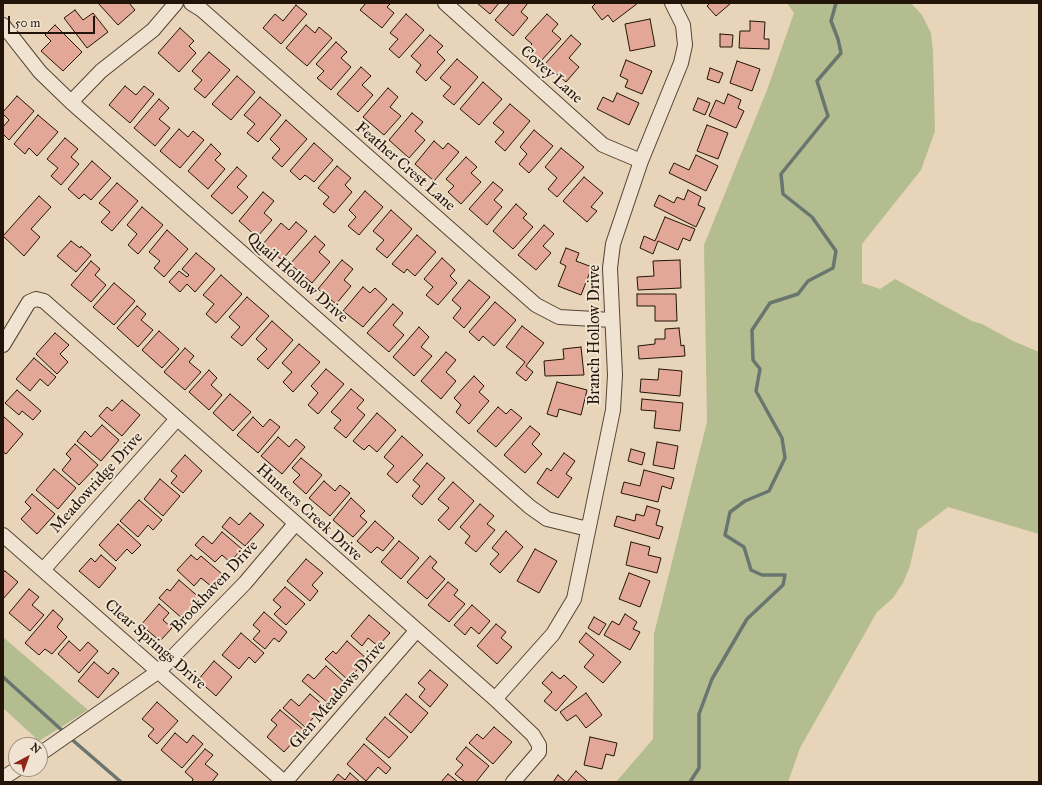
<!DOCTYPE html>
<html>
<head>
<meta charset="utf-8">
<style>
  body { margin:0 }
  #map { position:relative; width:1042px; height:785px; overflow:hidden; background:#e8d4b8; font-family:"IM FELL Great Primer",serif }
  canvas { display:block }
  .frame { position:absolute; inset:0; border:4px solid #221408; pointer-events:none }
  .north { position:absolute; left:8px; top:737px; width:40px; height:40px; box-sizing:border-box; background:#f0e3d1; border:1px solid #9e9081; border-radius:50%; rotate:41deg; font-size:11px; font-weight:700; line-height:16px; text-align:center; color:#221408 }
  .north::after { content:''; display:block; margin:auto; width:14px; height:18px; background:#8f2418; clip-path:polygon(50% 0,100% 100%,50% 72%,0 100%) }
  .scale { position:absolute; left:8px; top:16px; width:87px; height:18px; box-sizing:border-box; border:2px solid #221408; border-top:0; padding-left:5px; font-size:12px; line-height:14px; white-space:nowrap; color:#221408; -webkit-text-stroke:3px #f0e3d1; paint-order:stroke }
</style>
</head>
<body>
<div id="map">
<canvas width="1042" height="785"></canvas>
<div class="frame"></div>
<div class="north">N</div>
<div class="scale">50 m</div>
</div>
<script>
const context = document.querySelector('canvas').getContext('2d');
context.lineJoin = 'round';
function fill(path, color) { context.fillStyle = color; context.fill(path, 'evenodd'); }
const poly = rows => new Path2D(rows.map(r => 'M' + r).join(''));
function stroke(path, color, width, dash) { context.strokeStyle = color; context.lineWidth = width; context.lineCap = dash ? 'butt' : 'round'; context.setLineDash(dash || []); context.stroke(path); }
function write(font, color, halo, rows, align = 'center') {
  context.font = font + ' "IM FELL Great Primer",serif'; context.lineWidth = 4; context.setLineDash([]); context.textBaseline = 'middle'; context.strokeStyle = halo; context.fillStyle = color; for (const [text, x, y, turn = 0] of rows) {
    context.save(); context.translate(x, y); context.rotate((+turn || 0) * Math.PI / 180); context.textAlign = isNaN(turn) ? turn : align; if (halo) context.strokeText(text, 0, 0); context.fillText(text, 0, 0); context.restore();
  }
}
const green = poly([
  [787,3,911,3,922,15,931,33,933,51,935,131,921,170,862,244,862,283,880,289,895,279,972,321,982,324,1013,341,1039,352,1039,534,948,507,918,530,910,566,903,583,893,598,877,612,800,748,788,782,616,782,653,739,654,634,707,422,704,245,767,90,794,13],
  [3,637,88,710,39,741,3,708]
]);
const stream = poly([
  [3,677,65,733],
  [69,737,121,782],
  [690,782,699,768,699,714,712,679,747,619,783,585,785,575,762,575,751,570,744,547,725,535,730,512,745,501,769,491,785,458,782,438,756,391,760,369,753,360,752,330,770,303,798,294,808,281,833,268,836,251,812,217,783,194,781,174,828,116,817,81,841,53,838,39,831,21,836,3]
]);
const building = poly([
  [98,3,129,3,135,10,118,25,98,3],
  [366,3,391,3,387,7,394,13,382,28,360,10,366,3],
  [477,3,499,3,490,14,477,3],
  [510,3,528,3,521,12,528,18,513,36,495,20,510,3],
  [596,3,638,3,613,22,608,15,602,20,592,7,596,3],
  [710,3,731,3,716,16,707,6,710,3],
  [296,5,307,14,281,44,263,28,275,14,283,21,296,5],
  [75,10,83,20,93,13,108,32,87,48,64,18,75,10],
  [406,14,424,30,399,58,389,49,398,39,390,33,406,14],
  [547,14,558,24,552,31,561,39,541,61,527,49,532,44,525,38,547,14],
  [650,19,655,46,630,51,625,24,650,19],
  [750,21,765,22,764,39,769,39,769,49,739,48,740,31,750,31,750,21],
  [55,25,82,52,63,71,41,51,51,41,45,35,55,25],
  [306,25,315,33,319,27,332,38,307,66,286,48,306,25],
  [180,28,194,41,189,46,196,53,179,72,158,53,180,28],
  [720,34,733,35,732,47,720,47,720,34],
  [430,35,443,46,437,52,445,60,426,81,416,72,421,65,411,56,430,35],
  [571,35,581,44,569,58,579,67,566,82,545,64,571,35],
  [336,42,347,52,341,58,351,67,331,90,317,78,324,71,316,64,336,42],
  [209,52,230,70,205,98,194,89,202,80,192,71,209,52],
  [457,59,478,77,454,105,443,96,451,87,440,78,457,59],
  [626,60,652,71,642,94,625,87,628,80,620,76,626,60],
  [737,61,760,69,752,91,730,83,737,61],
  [361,67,371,76,362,85,373,95,358,112,337,94,361,67],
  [710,68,723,73,719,83,707,79,710,68],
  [237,76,255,92,231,120,212,104,237,76],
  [483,82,502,99,479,125,460,109,483,82],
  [125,86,136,95,144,86,154,94,130,123,109,105,125,86],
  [388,88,398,97,390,107,401,116,384,135,363,117,388,88],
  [617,93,639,103,629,125,597,109,603,97,613,102,617,93],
  [728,94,741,100,738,108,744,111,736,128,709,116,716,100,724,104,728,94],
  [17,96,34,111,9,140,3,134,3,127,9,120,3,114,3,112,17,96],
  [260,97,281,115,258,142,247,133,255,124,244,115,260,97],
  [698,98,710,103,705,115,693,110,698,98],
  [159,99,169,108,159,119,170,128,155,146,134,128,159,99],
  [510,104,530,121,505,151,495,142,504,132,493,123,510,104],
  [412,113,423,122,415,131,425,140,409,158,389,140,412,113],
  [38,115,58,132,37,156,29,148,25,154,14,144,38,115],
  [286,120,307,139,282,167,272,158,280,149,270,139,286,120],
  [707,125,728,133,718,159,697,151,707,125],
  [179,129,188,137,193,131,204,140,180,168,160,151,179,129],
  [534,130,553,146,529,173,519,164,527,154,520,147,534,130],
  [65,138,78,149,71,157,79,164,61,185,51,176,58,168,47,159,65,138],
  [434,141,443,149,448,143,459,152,434,181,415,164,434,141],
  [314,143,333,160,314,182,305,175,300,180,290,171,314,143],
  [211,144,221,154,215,160,225,169,208,189,188,171,211,144],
  [561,148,584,167,557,197,548,189,557,178,545,167,561,148],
  [696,155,718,166,706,191,669,173,674,163,689,170,696,155],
  [466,157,477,167,471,173,481,182,461,204,448,192,454,186,446,179,466,157],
  [92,161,111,178,91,200,84,194,79,199,68,189,92,161],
  [337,166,351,178,345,185,352,192,334,213,323,204,329,197,318,188,337,166],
  [237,167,247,176,237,187,248,197,232,214,211,196,237,167],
  [584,177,603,193,591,207,597,211,587,222,563,201,584,177],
  [493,182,503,190,494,200,502,207,487,225,469,209,493,182],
  [117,183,138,201,112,231,101,222,110,212,99,203,117,183],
  [688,190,701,197,698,205,705,208,696,227,654,206,659,195,674,203,677,197,684,200,688,190],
  [365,191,383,207,359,235,348,226,356,217,349,210,365,191],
  [263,192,274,201,264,213,272,220,257,237,239,221,263,192],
  [39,196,51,207,31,229,40,237,24,256,3,236,39,196],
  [516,204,527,214,523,218,533,227,513,249,493,231,516,204],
  [142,207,163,225,138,254,128,245,137,234,127,225,142,207],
  [391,210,412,229,387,258,376,249,384,240,373,231,391,210],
  [665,217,695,229,690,241,683,238,678,250,658,241,653,254,640,248,644,236,655,241,665,217],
  [296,222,307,231,282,260,263,244,281,223,289,230,296,222],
  [544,225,554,234,543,246,551,253,536,270,518,255,544,225],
  [167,230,188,249,164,277,154,268,160,261,149,252,167,230],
  [417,235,436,252,415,276,407,269,404,273,392,264,417,235],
  [315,236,325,245,319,252,330,262,312,283,290,264,315,236],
  [71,241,80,248,81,246,91,255,76,272,57,256,71,241],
  [566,248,579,253,576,261,592,267,581,295,558,286,566,266,560,263,566,248],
  [196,253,215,269,195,292,187,284,180,292,169,282,179,271,187,277,189,275,182,269,196,253],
  [442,258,455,270,450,276,457,283,438,305,426,295,433,287,424,279,442,258],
  [342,260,353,269,344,280,351,286,336,304,318,289,342,260],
  [680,260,681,288,638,290,637,277,654,276,653,261,680,260],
  [91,261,100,269,95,275,106,285,91,302,71,285,91,261],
  [221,275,242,294,216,323,206,314,214,304,203,295,221,275],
  [469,280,490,297,464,328,453,318,461,308,452,300,469,280],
  [114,283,135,301,114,325,93,307,114,283],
  [363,287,370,293,375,288,387,299,363,327,343,311,363,287],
  [637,294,676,294,677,321,655,321,655,306,637,306,637,294],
  [247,297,269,316,242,346,231,337,240,327,229,317,247,297],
  [495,302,516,320,494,346,483,336,479,341,469,332,495,302],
  [393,304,403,313,393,325,404,335,389,352,367,333,393,304],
  [137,306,146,314,141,320,153,330,138,347,117,328,137,306],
  [272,321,293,340,268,369,257,359,267,349,256,339,272,321],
  [522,326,544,343,526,366,533,372,526,381,516,373,525,362,506,347,522,326],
  [419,327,429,337,421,347,432,356,414,376,393,357,419,327],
  [679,328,681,346,684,345,685,356,639,359,638,346,655,344,655,339,665,339,665,329,679,328],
  [159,331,179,349,162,368,142,350,159,331],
  [55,333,69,345,60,354,68,362,57,374,36,354,55,333],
  [299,344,320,362,293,392,283,382,292,372,282,363,299,344],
  [581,347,584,375,545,376,544,361,564,359,563,349,581,347],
  [185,348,194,356,189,362,201,372,185,390,164,372,185,348],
  [446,352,456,360,446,372,456,381,441,399,421,381,446,352],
  [34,358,56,377,48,386,40,379,30,391,16,379,34,358],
  [326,369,344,384,318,414,308,405,318,393,311,386,326,369],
  [659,369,682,371,680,396,640,392,641,379,658,380,659,369],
  [209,370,217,378,211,385,222,395,209,410,189,392,209,370],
  [474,376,484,386,479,392,489,401,469,424,456,412,461,405,454,398,474,376],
  [557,382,587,390,581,415,559,409,557,417,547,414,557,382],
  [351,389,364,400,357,408,365,415,346,438,334,428,341,420,331,412,351,389],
  [17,390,41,411,33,420,22,411,19,415,5,403,17,390],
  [230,394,251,412,233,431,213,413,230,394],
  [642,399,683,403,680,431,654,428,656,411,641,410,642,399],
  [122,400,140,415,122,436,99,416,107,407,112,411,122,400],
  [498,407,506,414,511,409,522,418,496,447,477,431,498,407],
  [377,413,396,430,377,452,369,445,364,450,353,441,377,413],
  [3,416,23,434,6,454,3,452,3,416],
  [253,417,263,427,270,419,280,427,258,453,237,435,253,417],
  [102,425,119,440,101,461,77,441,85,431,91,437,102,425],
  [530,426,540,434,532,444,542,454,525,473,504,455,530,426],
  [402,436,423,455,397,483,387,474,394,466,384,457,402,436],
  [278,437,289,447,296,439,305,447,282,474,261,456,278,437],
  [657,442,678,446,674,469,653,465,657,442],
  [75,444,98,465,79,485,62,470,71,459,66,454,75,444],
  [631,449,645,453,642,465,628,461,631,449],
  [564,453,575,461,566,474,572,478,558,498,537,483,547,468,551,471,564,453],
  [185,455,202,471,183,493,171,483,177,476,171,471,185,455],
  [301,458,322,475,306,494,293,482,300,475,292,468,301,458],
  [427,463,445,478,422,505,412,496,420,486,413,480,427,463],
  [54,469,76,488,58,509,36,490,54,469],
  [644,470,674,478,671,489,662,486,658,502,621,493,624,482,640,486,644,470],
  [160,479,180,496,163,516,144,499,160,479],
  [324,481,335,491,340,485,350,493,330,516,309,498,324,481],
  [453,482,474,501,449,530,438,520,449,508,438,499,453,482],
  [32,494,55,514,37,534,21,519,31,508,25,502,32,494],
  [351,498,365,511,360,516,367,522,353,537,333,520,351,498],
  [139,500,162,520,153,530,148,525,138,537,120,521,139,500],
  [480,504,494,516,487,524,495,530,476,552,465,543,470,536,460,527,480,504],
  [647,506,660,510,656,525,663,527,659,539,614,526,617,516,635,521,636,514,644,516,647,506],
  [250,513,264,525,245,546,222,527,230,517,239,525,250,513],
  [375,521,394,538,383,551,377,547,371,553,357,541,375,521],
  [118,524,141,545,132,554,127,549,116,561,99,545,118,524],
  [506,531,523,547,500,573,490,564,499,554,492,548,506,531],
  [222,532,242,549,230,562,222,555,215,562,195,545,203,536,212,544,222,532],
  [399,541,419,558,401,579,381,562,399,541],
  [631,542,650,547,648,555,661,558,657,573,626,565,631,542],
  [535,549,557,561,539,593,517,581,535,549],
  [101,555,116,568,99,588,79,571,91,558,95,562,101,555],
  [191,555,197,560,201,556,222,574,211,586,201,578,194,586,177,570,191,555],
  [430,556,437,562,432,568,445,579,427,599,407,582,430,556],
  [306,559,323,573,312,585,318,591,310,601,287,581,306,559],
  [5,571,18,582,3,599,3,572,5,571],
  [629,573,650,581,640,607,619,599,629,573],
  [179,580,201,599,183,619,159,598,167,589,170,591,179,580],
  [448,582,458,590,454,595,465,604,449,622,428,605,448,582],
  [285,587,305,604,286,625,274,614,281,607,273,600,285,587],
  [29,589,39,597,32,605,44,615,30,631,9,613,29,589],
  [159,604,169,613,163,620,172,628,160,641,141,625,159,604],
  [472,605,490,621,479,634,471,627,465,635,454,625,472,605],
  [53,610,63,619,57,627,67,637,52,654,45,649,39,655,25,643,53,610],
  [264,612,287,632,279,642,274,638,265,649,253,639,260,631,253,625,264,612],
  [625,614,637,622,633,629,640,632,630,650,604,635,612,621,619,625,625,614],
  [369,615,390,633,378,646,368,638,362,646,351,636,369,615],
  [594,617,606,624,599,635,588,628,594,617],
  [496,624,506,632,501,638,512,647,497,664,477,646,496,624],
  [241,633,264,653,255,663,249,657,239,669,222,655,241,633],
  [586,633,621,662,603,683,584,667,594,655,579,642,586,633],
  [69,641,80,651,88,642,98,651,79,673,58,654,69,641],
  [347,641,367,659,348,680,325,659,333,651,336,654,347,641],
  [214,661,232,677,216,696,198,680,214,661],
  [94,662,108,674,113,668,119,673,98,698,78,681,94,662],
  [326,666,345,683,328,703,302,681,308,674,314,679,326,666],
  [430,670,448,685,430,707,419,697,425,689,418,683,430,670],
  [552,672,560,679,564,675,577,687,556,711,544,701,552,692,542,683,552,672],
  [586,693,602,715,586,728,576,715,567,721,560,712,586,693],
  [310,694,324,706,305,727,283,708,291,699,299,706,310,694],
  [406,694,428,713,411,733,389,714,406,694],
  [157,702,178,721,157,744,148,736,154,729,142,719,157,702],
  [280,710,304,730,284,752,267,737,277,725,271,720,280,710],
  [385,717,408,737,389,758,366,739,385,717],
  [494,727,512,742,493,764,469,743,477,734,483,739,494,727],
  [175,733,187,743,193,735,203,744,182,768,161,750,175,733],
  [590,737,617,743,614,756,606,754,602,769,584,765,590,737],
  [364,744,391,768,386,774,378,767,366,781,347,764,364,744],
  [466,747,489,766,476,782,465,782,455,774,463,765,456,759,466,747],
  [205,749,213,755,205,764,218,774,212,782,192,782,193,779,185,772,205,749],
  [576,771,588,782,567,782,576,771],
  [350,773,360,782,332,782,338,774,345,780,350,773],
  [448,774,458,782,441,782,448,774],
  [558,775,566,782,553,782,558,775]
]);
const street = poly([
  [191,3,202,10,536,305,559,317,612,320],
  [445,3,603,145,641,161],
  [3,25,40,72,71,102,530,507,547,519,588,529],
  [71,102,101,71,153,30,176,3],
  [3,345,29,302,36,299,44,301,495,699,533,735,539,745,539,752,513,782],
  [3,535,284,782],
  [43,570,177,419],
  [495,699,553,634,574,599,613,410,615,375,610,268,613,244,641,161,681,63,685,45,683,25,672,3],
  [40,754,159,671,245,583,295,524],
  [3,778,17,769],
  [285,782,417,630]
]);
const streetNames = [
  ["Covey Lane",551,75,42],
  ["Feather Crest Lane",405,167,41],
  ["Quail Hollow Drive",297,278,41],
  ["Branch Hollow Drive",595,335,-90],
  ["Meadowridge Drive",97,483,-48],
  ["Hunters Creek Drive",309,513,42],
  ["Brookhaven Drive",215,587,-47],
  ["Clear Springs Drive",155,645,41],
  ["Glen Meadows Drive",338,695,-49]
];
fill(green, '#b4bd90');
stroke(stream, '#697670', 3.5);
fill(building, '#e3a797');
stroke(building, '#221408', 1);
stroke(street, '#544434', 16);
stroke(street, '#f0e3d1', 14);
write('16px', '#221408', '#f0e3d1', streetNames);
</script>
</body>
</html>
